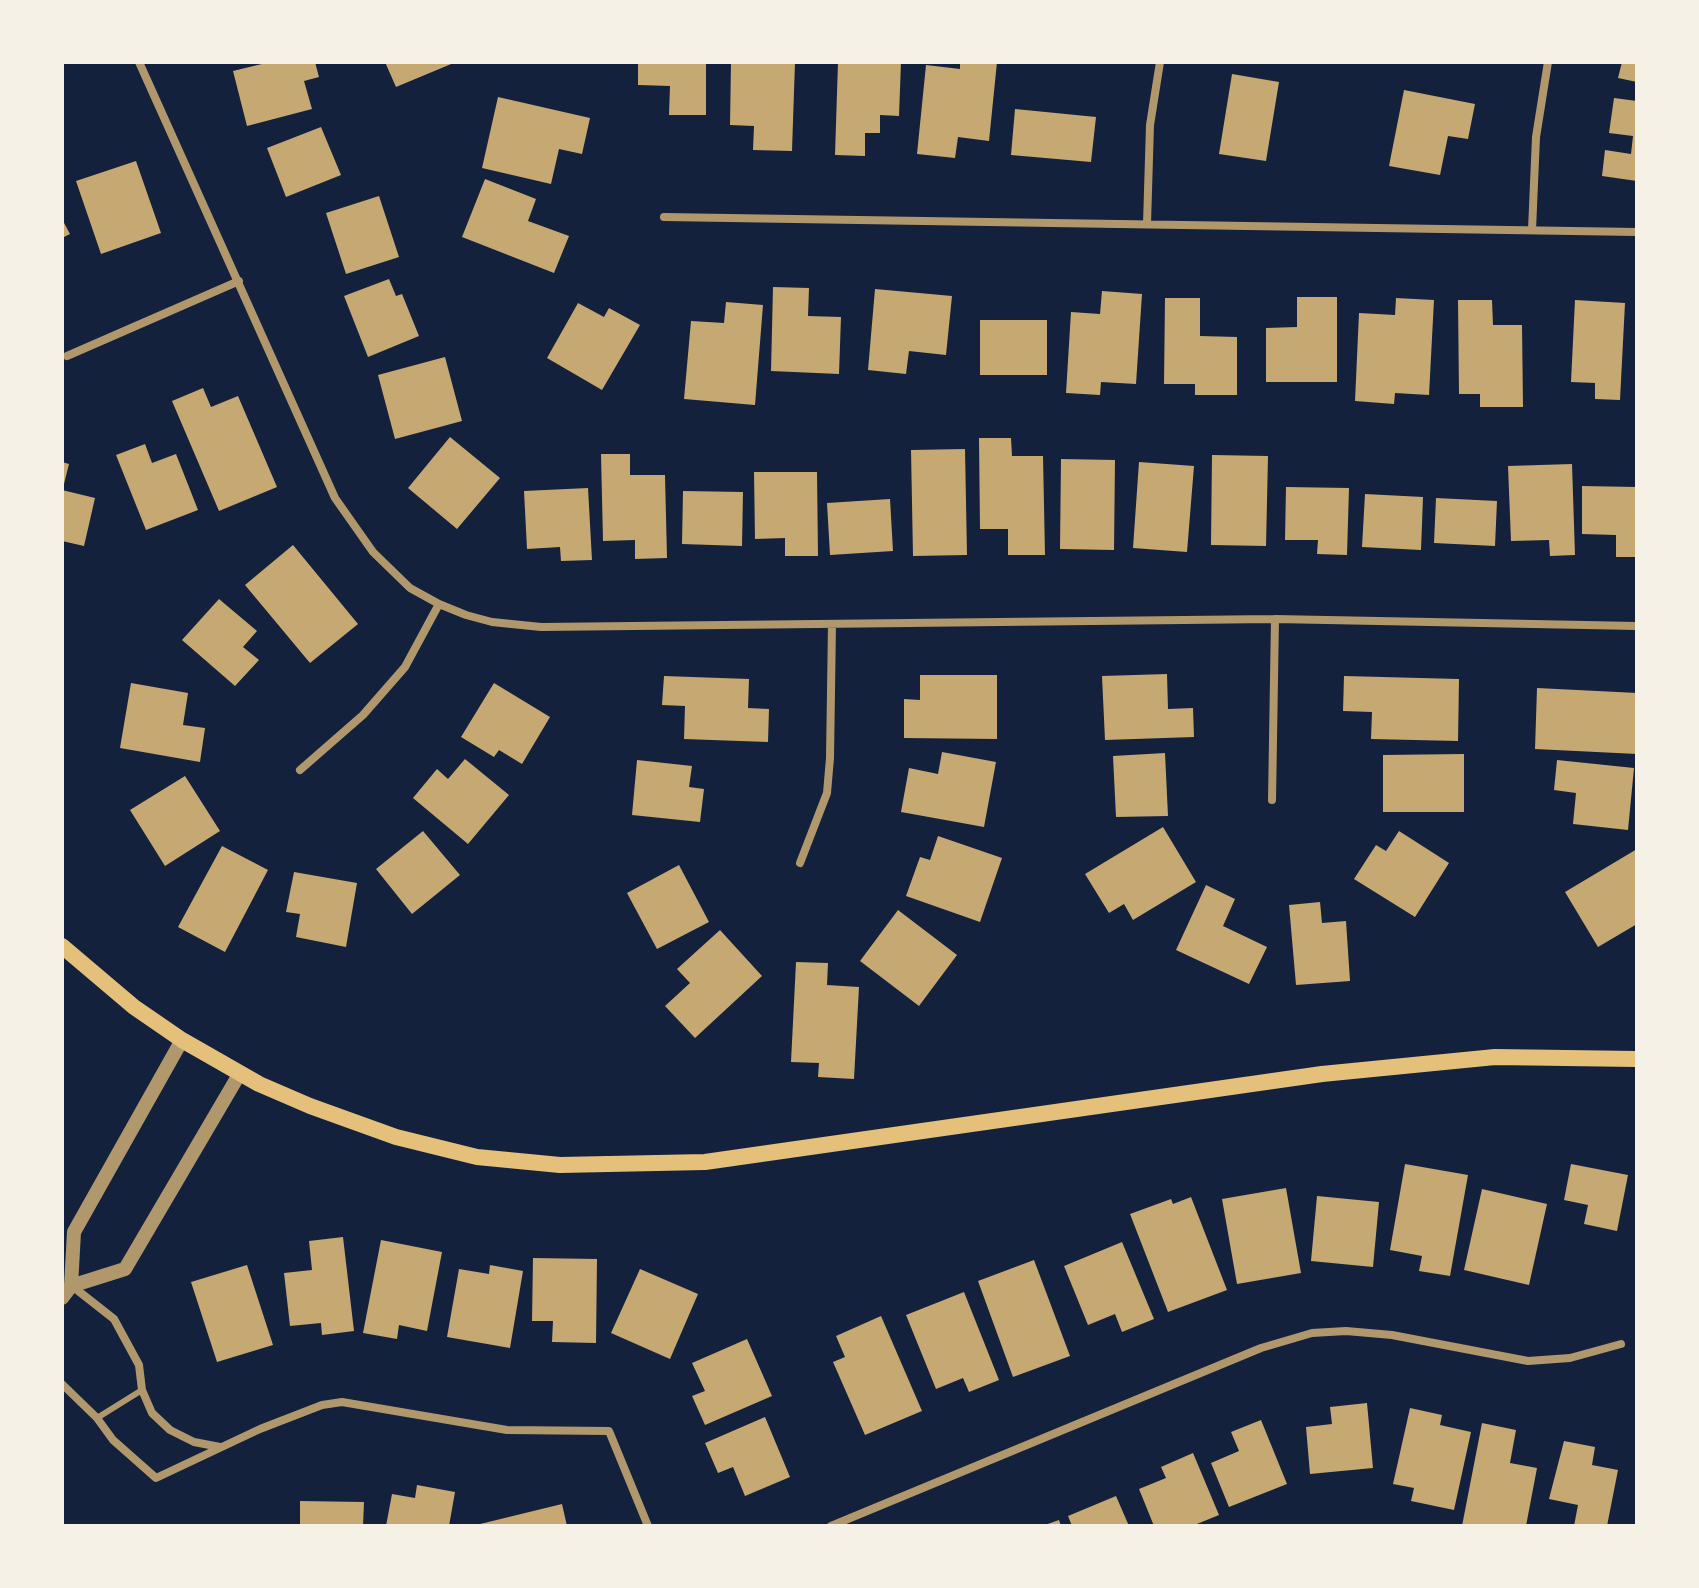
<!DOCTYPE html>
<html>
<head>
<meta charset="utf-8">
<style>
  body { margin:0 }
  #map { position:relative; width:1699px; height:1588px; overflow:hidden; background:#14213d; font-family:"PT Sans",sans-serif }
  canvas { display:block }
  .frame { position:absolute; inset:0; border:64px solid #f6f1e7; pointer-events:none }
</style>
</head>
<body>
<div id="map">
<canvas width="1699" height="1588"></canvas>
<div class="frame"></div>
</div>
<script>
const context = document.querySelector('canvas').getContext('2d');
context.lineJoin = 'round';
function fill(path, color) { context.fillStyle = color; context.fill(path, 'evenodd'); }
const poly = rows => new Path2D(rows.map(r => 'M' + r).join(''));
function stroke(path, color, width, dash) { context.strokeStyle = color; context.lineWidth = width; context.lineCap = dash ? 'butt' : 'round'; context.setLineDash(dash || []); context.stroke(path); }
const building = poly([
  [270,62,315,62,319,77,304,81,312,109,247,126,233,71],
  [385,62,456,62,396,87],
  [638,62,706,62,706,115,669,115,670,86,638,85],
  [731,62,795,62,792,151,753,150,754,126,730,125],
  [838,62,901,62,899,116,880,115,880,133,865,133,865,156,835,155],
  [960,62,997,62,989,141,958,137,955,158,917,154,926,65,960,69],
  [1622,62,1637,62,1637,82,1618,78],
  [1232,74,1279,82,1266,161,1219,154],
  [1404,90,1475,104,1468,139,1448,136,1440,175,1389,166],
  [498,97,590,118,582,154,559,149,551,184,482,168],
  [1614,98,1637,101,1637,181,1602,176,1605,150,1631,154,1633,136,1609,133],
  [1015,109,1096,117,1091,162,1011,155],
  [321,127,341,175,286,197,267,148],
  [136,161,161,233,101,254,76,181],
  [485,179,536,199,528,221,569,236,554,273,462,237],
  [379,196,399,257,346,274,326,213],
  [62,219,70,234,62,238],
  [389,279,396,296,402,294,419,336,368,357,344,296],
  [773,287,809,288,808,316,841,317,839,374,771,371],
  [875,289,952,296,946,355,909,351,906,374,868,370],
  [1102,291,1142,294,1136,384,1101,382,1100,395,1066,393,1071,312,1100,314],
  [1297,297,1337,297,1337,382,1266,382,1266,328,1297,327],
  [1165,298,1200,298,1200,336,1237,337,1237,395,1195,395,1195,384,1164,384],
  [1396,298,1434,300,1429,395,1395,393,1394,404,1355,401,1359,313,1395,315],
  [1458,300,1492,300,1493,325,1522,325,1523,407,1480,407,1480,394,1459,394],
  [1575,300,1625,303,1620,400,1595,399,1595,383,1571,382],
  [726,302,763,305,755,405,684,399,691,321,724,323],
  [578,303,604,317,609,308,640,325,602,390,547,358],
  [980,320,1047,320,1047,375,980,375],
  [445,357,462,421,395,439,378,375],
  [203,388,211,407,238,396,277,487,219,511,172,401],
  [450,437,500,478,457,529,408,488],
  [979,438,1011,438,1012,456,1043,456,1045,555,1008,555,1008,529,980,529],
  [145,444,152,463,176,454,198,510,146,530,116,455],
  [965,449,967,555,913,556,911,450],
  [601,454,630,454,630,475,665,475,667,558,635,559,635,540,603,541],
  [1212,455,1268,456,1266,546,1211,545],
  [1061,459,1115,460,1114,550,1060,549],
  [62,462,69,464,63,488,62,488],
  [1139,462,1194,466,1187,552,1133,548],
  [1572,464,1575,555,1550,556,1549,540,1511,541,1508,466],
  [754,472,817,472,818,556,785,556,785,538,755,539],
  [1582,486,1637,487,1637,557,1616,557,1616,535,1582,534],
  [1286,487,1349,488,1347,555,1317,554,1318,540,1285,540],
  [588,488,592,560,561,561,560,547,527,549,524,491],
  [62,490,95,498,84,546,62,541],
  [683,491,743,492,742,546,682,544],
  [1365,494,1423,497,1421,550,1362,547],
  [1436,498,1497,501,1495,546,1434,543],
  [890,499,893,551,830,555,827,503],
  [293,545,358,624,310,663,245,585],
  [219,599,257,631,243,647,259,660,235,686,182,640],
  [1167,674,1168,709,1193,708,1194,737,1105,740,1102,676],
  [920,675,997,675,997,739,904,738,904,699,920,700],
  [664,676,749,679,748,708,769,709,768,742,684,739,685,706,662,705],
  [1344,676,1459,679,1458,741,1371,739,1372,712,1343,711],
  [131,683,188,693,183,725,205,728,200,762,120,748],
  [494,683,550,717,522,764,499,750,494,757,461,737],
  [1537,688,1637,693,1637,754,1535,749],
  [942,752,996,762,984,827,901,812,909,768,938,774],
  [1165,753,1168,816,1116,817,1113,756],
  [1464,754,1464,812,1383,812,1383,755],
  [465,759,509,795,468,844,413,798,437,769,448,779],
  [637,760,692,766,689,787,704,789,700,822,632,815],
  [1557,760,1634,768,1628,830,1573,824,1576,793,1554,790],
  [185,776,220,831,165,866,130,810],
  [1163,827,1196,882,1133,920,1124,904,1109,913,1085,874],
  [423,831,460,875,412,914,376,869],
  [1399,831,1449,863,1415,917,1354,879,1376,845,1386,851],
  [938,836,1002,858,980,922,906,896,920,857,930,860],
  [222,846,268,870,225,952,178,927],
  [1637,849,1637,924,1598,947,1565,892],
  [679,865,709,922,657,949,627,893],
  [294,872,357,883,346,947,296,937,300,914,286,912],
  [1206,885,1235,899,1223,926,1267,947,1249,984,1176,950],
  [1320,902,1322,923,1346,921,1350,981,1296,985,1289,905],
  [898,910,957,955,919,1006,860,961],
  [720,930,762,976,695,1038,665,1006,690,983,677,969],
  [796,962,828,963,827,985,859,987,854,1079,818,1077,819,1063,791,1062],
  [1405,1164,1468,1175,1450,1276,1419,1271,1422,1256,1390,1250],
  [1571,1164,1628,1175,1617,1231,1584,1224,1588,1205,1564,1200],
  [1286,1188,1301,1273,1237,1284,1222,1199],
  [1482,1189,1547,1204,1529,1285,1464,1270],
  [1317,1196,1379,1202,1373,1267,1311,1261],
  [1191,1197,1227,1290,1168,1312,1130,1214,1171,1199,1173,1204],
  [343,1237,354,1331,322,1335,321,1323,290,1326,284,1273,312,1270,309,1241],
  [381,1240,442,1252,427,1331,399,1325,397,1339,363,1333],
  [1122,1242,1154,1319,1122,1332,1115,1314,1088,1325,1064,1266],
  [533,1258,597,1259,596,1343,552,1342,553,1321,532,1321],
  [1034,1260,1070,1356,1013,1377,978,1281],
  [247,1265,273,1345,217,1362,191,1282],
  [490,1265,523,1271,510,1348,447,1337,459,1269,489,1274],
  [640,1269,698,1294,670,1359,611,1333],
  [964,1292,999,1380,969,1392,963,1378,936,1389,906,1315],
  [881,1316,922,1411,865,1435,833,1362,845,1357,836,1336],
  [747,1339,772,1396,705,1425,692,1396,705,1391,692,1363],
  [1367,1403,1373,1468,1310,1474,1306,1427,1332,1424,1330,1407],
  [1410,1408,1442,1415,1440,1425,1471,1432,1454,1510,1411,1501,1414,1488,1393,1484],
  [765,1417,790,1477,745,1496,733,1467,718,1473,705,1443],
  [1261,1420,1287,1484,1229,1507,1211,1463,1239,1451,1231,1432],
  [1482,1423,1516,1430,1510,1463,1537,1468,1526,1526,1462,1526],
  [1564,1441,1595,1447,1592,1465,1618,1470,1607,1526,1574,1526,1578,1505,1549,1499],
  [1193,1453,1219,1515,1192,1526,1154,1526,1139,1489,1166,1478,1161,1467],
  [417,1485,455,1492,449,1526,386,1526,392,1494,415,1498],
  [1116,1496,1129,1526,1072,1526,1068,1516],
  [300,1501,364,1502,363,1526,300,1526],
  [562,1504,567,1526,477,1526,476,1525],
  [1059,1520,1061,1526,1042,1526]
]);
const service = poly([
  [97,1418,142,1390]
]);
const minor = poly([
  [139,62,335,498,373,552,410,588,439,604,466,615,492,622,541,627,1275,619,1637,626],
  [664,217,1637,232],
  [1147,224,1150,125,1160,62],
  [1532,230,1536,137,1548,62],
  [67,356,239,281],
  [300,770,363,715,405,667,439,604],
  [1272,800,1275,619],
  [800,863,827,793,830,758,832,624],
  [72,1286,114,1319,139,1365,142,1390,152,1413,170,1430,194,1442,220,1447],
  [62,1384,97,1418,113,1440,156,1478,260,1429,322,1405,342,1402,507,1430,609,1431,648,1526],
  [831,1526,1261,1348,1312,1333,1346,1331,1392,1335,1528,1361,1570,1358,1621,1344]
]);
const tertiary = poly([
  [71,1286,125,1269,240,1073],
  [62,1298,71,1286,74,1232,182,1040]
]);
const secondary = poly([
  [62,946,134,1007,182,1040,259,1084,310,1106,396,1137,477,1157,560,1165,705,1162,1322,1074,1495,1057,1637,1059]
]);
fill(building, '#c6a872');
stroke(service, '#b1986c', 6);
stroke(minor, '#b1986c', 8);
stroke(tertiary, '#b1986c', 14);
stroke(secondary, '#e5c07b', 16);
</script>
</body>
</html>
